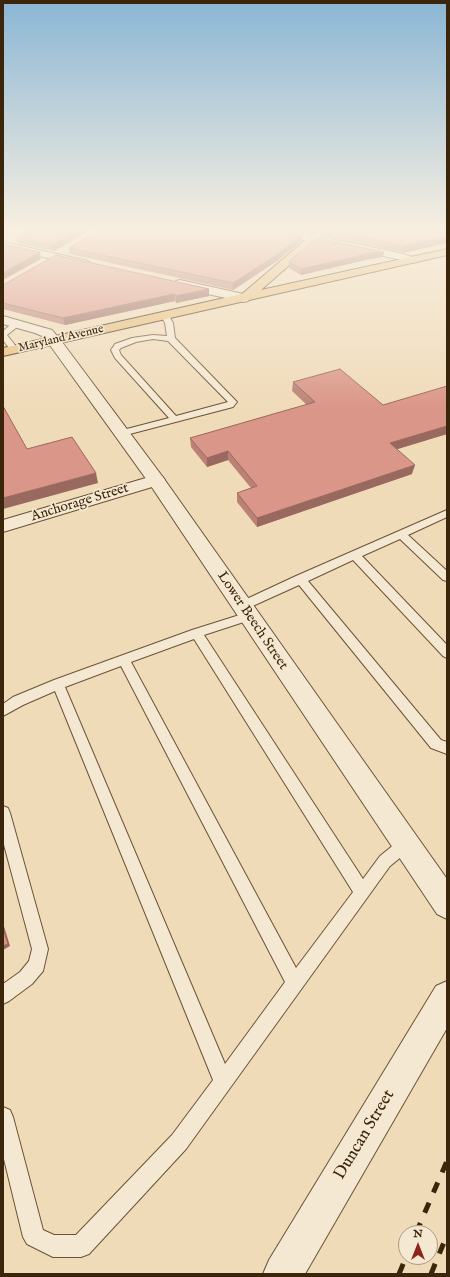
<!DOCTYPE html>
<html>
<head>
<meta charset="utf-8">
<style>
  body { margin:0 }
  #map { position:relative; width:450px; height:1277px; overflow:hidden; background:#f0dbb9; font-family:"IM FELL English",serif }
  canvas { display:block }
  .frame { position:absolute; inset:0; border:4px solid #3c260b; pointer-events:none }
  .north { position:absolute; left:398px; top:1225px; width:40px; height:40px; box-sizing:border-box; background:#f5e8d2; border:1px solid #ab9a82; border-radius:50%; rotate:0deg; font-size:11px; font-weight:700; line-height:16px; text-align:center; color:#3c260b }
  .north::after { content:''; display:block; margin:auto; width:14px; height:18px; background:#8f2418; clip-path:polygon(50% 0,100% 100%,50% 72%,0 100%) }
</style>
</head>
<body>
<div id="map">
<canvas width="450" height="1277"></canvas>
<div class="frame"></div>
<div class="north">N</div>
</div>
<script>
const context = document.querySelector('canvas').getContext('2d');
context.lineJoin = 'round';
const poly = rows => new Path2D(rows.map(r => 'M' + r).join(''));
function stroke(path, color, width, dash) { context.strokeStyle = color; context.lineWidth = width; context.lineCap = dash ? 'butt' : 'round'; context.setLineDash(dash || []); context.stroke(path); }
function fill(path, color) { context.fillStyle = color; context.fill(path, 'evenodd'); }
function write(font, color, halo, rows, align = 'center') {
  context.font = font + ' "IM FELL English",serif'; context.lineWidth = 3.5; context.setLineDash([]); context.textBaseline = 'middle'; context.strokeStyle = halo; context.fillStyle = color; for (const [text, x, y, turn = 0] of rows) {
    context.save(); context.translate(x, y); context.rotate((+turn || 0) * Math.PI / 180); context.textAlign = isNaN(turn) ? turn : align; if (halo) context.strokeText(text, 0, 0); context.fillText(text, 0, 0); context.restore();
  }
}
const service = poly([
  [162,314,168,314,173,323,175,338,237,402,233,407,122,436,119,435,118,433,119,431,169,418,115,358,111,350,115,344,132,338,153,335,167,336,165,323,161,316,162,314],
  [153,339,168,341,228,402,176,416,121,355,119,350,121,348,136,342,153,339],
  [14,322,20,322,21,324,7,335,19,350,15,352,12,352,3,340,3,331,14,322],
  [447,510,447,517,408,535,447,571,447,581,443,580,400,539,362,556,447,645,447,658,443,656,353,560,308,581,441,740,447,742,447,754,431,748,299,585,246,609,242,610,238,609,236,606,238,603,296,576,447,510],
  [249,612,253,613,255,616,253,619,204,635,363,879,380,856,401,839,406,837,411,839,414,844,411,849,390,866,186,1149,89,1254,81,1257,53,1257,27,1244,23,1237,3,1155,3,1107,10,1110,13,1117,43,1230,54,1235,76,1235,172,1135,213,1080,55,691,23,705,3,716,3,704,13,697,54,680,192,630,249,612],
  [194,639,353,892,296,968,131,662,194,639],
  [121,666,285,982,225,1064,65,687,121,666],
  [3,806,8,808,10,813,48,949,43,971,32,984,9,1001,3,1004,3,984,20,972,29,961,32,949,3,841,3,806]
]);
const minor = poly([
  [269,231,291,231,395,252,416,258,418,260,416,262,412,263,393,258,274,234,269,231],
  [3,242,84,260,88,261,90,263,88,265,84,266,3,248,3,242],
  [180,280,248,295,250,298,248,301,244,302,176,287,174,284,176,281,180,280],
  [3,316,52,330,61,341,59,344,54,345,49,344,42,336,35,333,3,324,3,316],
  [156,475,162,476,165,480,162,484,3,532,3,520,156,475],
  [447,981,447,1028,305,1274,263,1274,269,1260,436,986,447,981]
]);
const tertiary = poly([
  [54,337,59,338,162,476,447,879,447,919,437,914,149,483,47,341,49,338,54,337]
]);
const primary = poly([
  [316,231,328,231,261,290,447,249,447,255,3,356,3,348,242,294,316,231]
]);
const rail = poly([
  [416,1233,447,1161],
  [399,1274,406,1257],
  [431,1274,447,1235]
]);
const wall = poly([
  [29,231,89,231,54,251,19,244,17,238],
  [299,231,314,231,311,233],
  [325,231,447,231,447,243,403,253,324,236],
  [302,235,302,241,277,261,233,290,70,254,69,248],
  [383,257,370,259,301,275,289,268,289,262],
  [3,285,209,296,176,303,175,301,65,325,3,309],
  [293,382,383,405,447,386,447,434,397,449,412,474,257,527,237,502,237,493,251,488,228,460,207,467,191,447,190,438,307,405,292,391]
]);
const shadedWall = poly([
  [77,231,89,231,54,251,53,245],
  [302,235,302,241,277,261,233,290,233,283],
  [447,237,447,243,403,253,404,246],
  [40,252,41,259,3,280,3,273],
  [384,252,383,257,370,259,301,275,301,269,371,253],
  [209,289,209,296,176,303,176,296],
  [174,294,175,301,65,325,63,318],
  [447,426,447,434,388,452,390,443],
  [228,451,228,460,207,467,207,458],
  [415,465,412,474,257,527,257,518],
  [96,473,98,483,3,509,3,498],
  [3,923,10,946,3,950]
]);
const building = poly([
  [29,231,77,231,53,245,17,238,29,231],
  [97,231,284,231,302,235,278,254,233,283,69,248,97,231],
  [331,231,447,231,447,237,404,246,331,231],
  [316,238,384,252,371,253,301,269,289,262,316,238],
  [3,244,40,252,3,273,3,244],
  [56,255,209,289,176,296,174,294,63,318,3,303,3,285,56,255],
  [340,369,383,405,447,386,447,426,390,443,415,465,257,518,237,493,257,486,228,451,207,458,190,438,315,402,293,382,340,369],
  [3,406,27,449,72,437,96,473,3,498,3,406],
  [3,928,8,944,3,946,3,928]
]);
const farStreetnames = [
  ["Maryland Avenue",61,339,-13]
];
const streetNames = [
  ["Anchorage Street",80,503,-17],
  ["Lower Beech Street",252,621,56]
];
const nearStreetnames = [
  ["Duncan Street",365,1135,-59]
];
stroke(service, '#695336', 2);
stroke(minor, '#695336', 2);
stroke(tertiary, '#695336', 2);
stroke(primary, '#3c260b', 2);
fill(service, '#f5e8d2');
fill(minor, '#f5e8d2');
fill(tertiary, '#f5e8d2');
fill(primary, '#e8be7c');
stroke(rail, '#3c260b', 5, [11, 11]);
fill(wall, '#bb8175');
fill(shadedWall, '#99695f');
fill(building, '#da9688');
stroke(building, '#99695f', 1);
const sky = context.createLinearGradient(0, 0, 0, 410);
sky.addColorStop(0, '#8ab6d5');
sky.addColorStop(0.56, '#f8efe0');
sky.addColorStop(1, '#f8efe000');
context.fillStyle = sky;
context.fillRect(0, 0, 450, 410);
write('12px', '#3c260b', '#f5e8d2', farStreetnames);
write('14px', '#3c260b', '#f5e8d2', streetNames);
write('17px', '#3c260b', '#f5e8d2', nearStreetnames);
</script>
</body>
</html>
